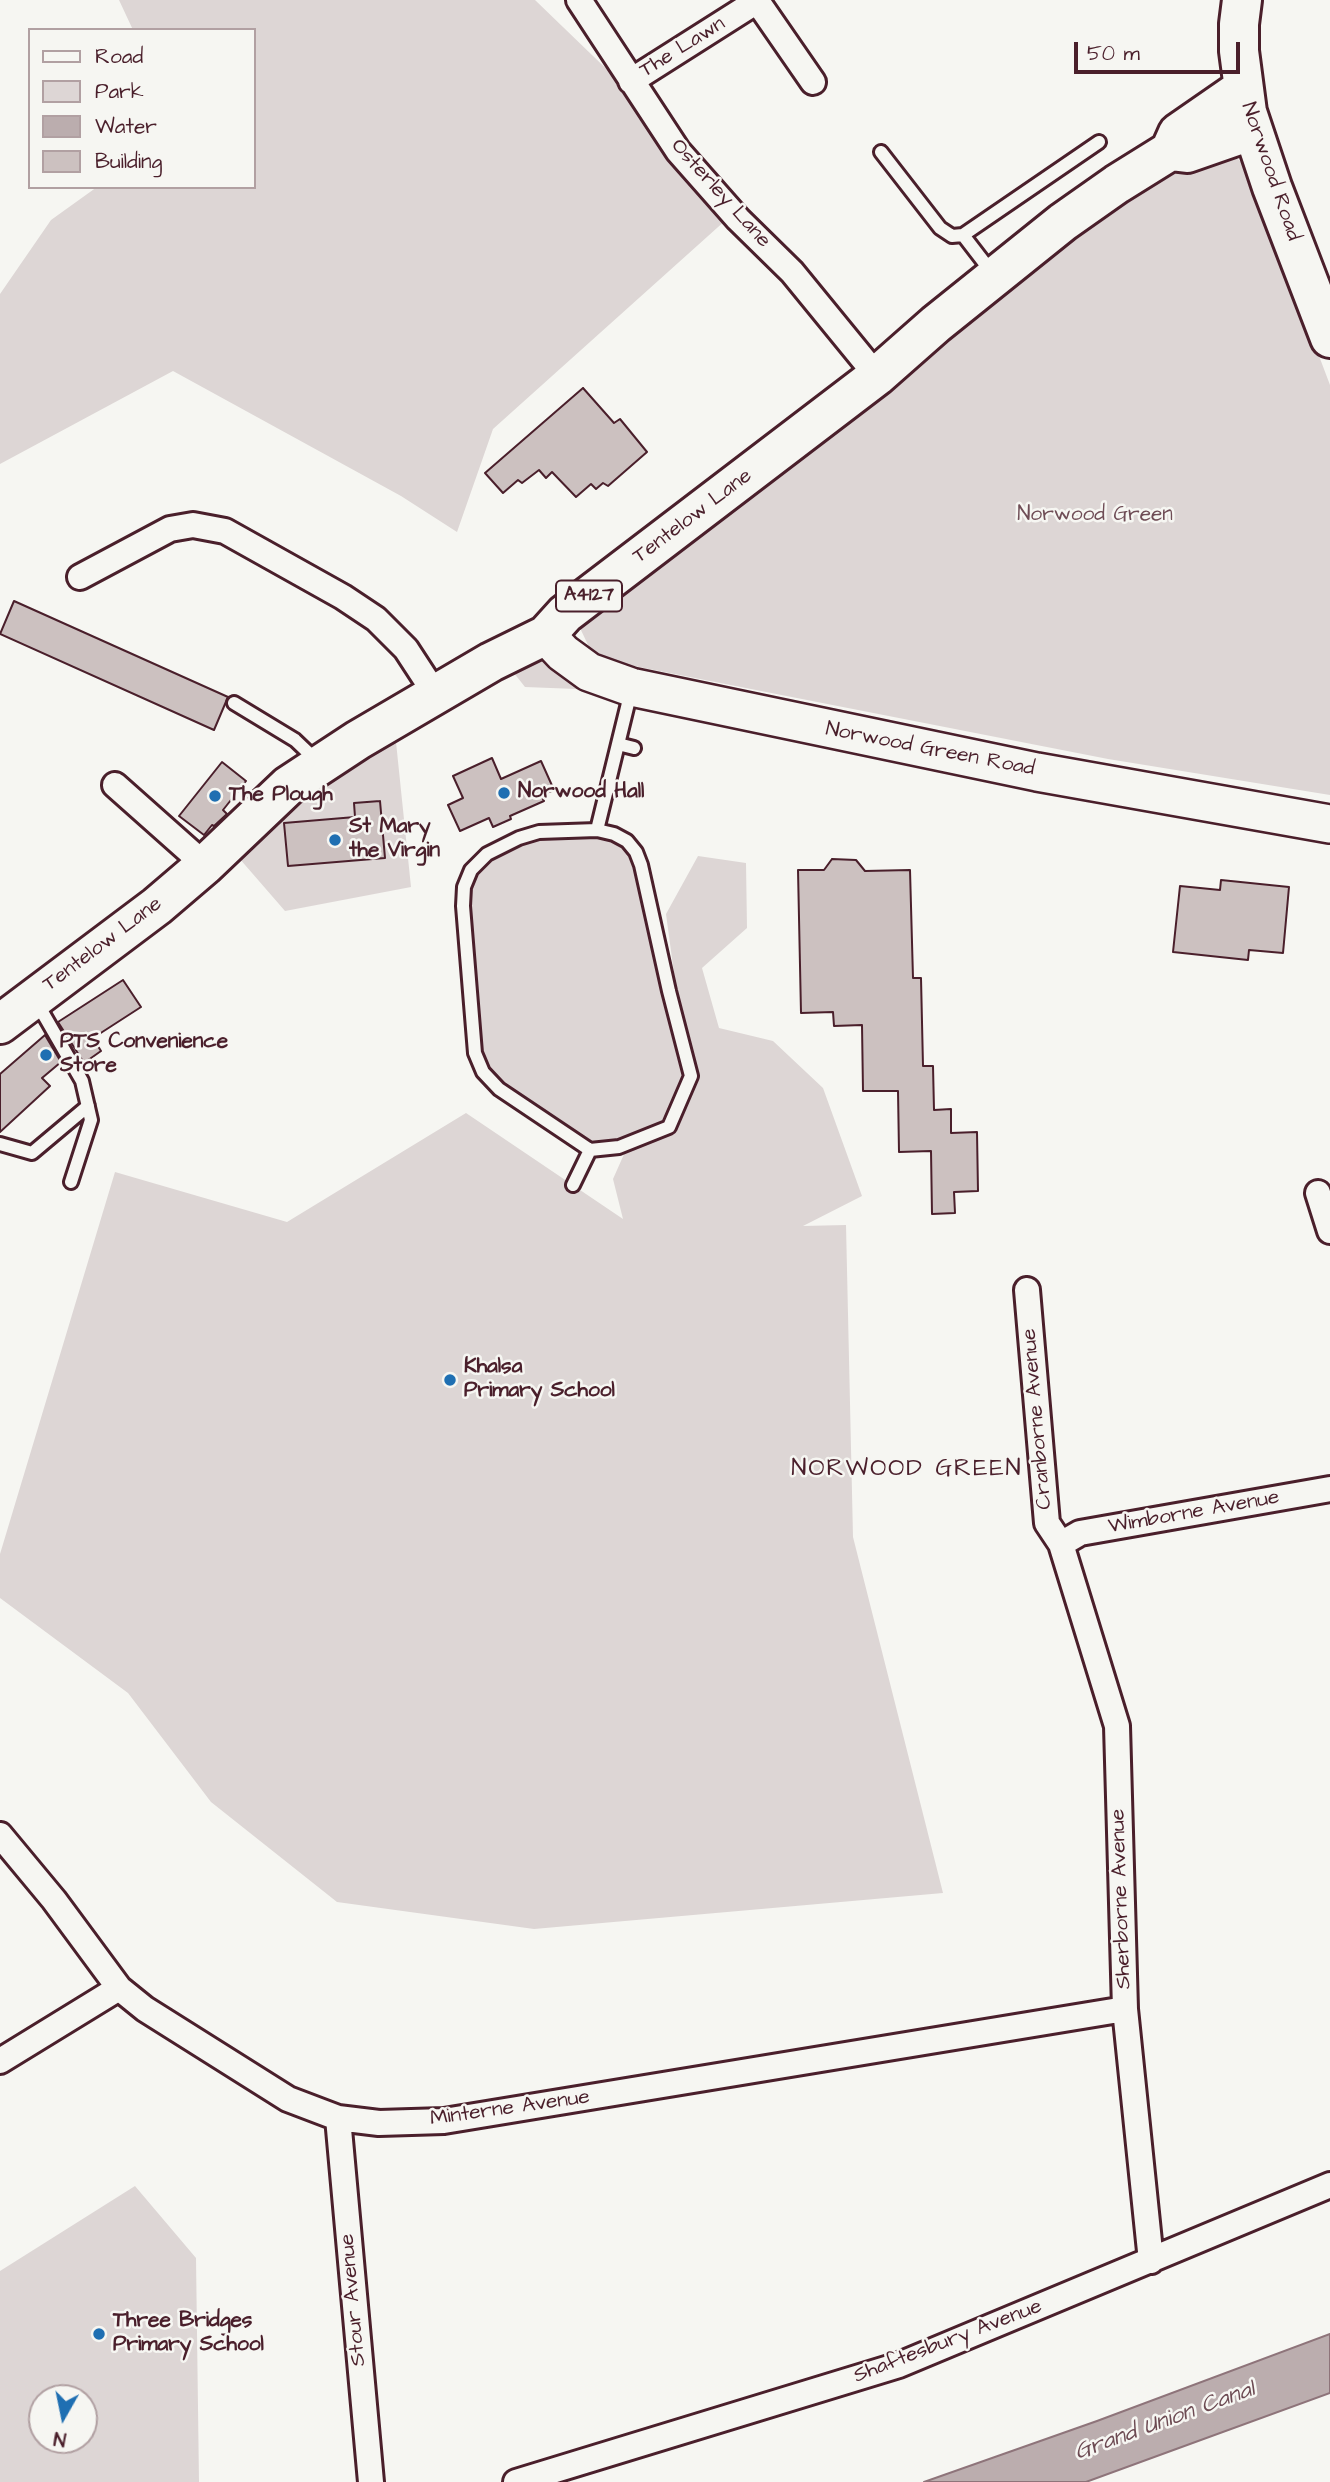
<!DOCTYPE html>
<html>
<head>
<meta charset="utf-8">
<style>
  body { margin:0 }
  #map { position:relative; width:1330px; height:2482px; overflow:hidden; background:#f6f6f2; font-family:"Architects Daughter",sans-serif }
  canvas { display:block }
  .legend { position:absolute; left:28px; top:28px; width:228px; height:161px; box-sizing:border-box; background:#f6f6f2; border:2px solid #b1a0a2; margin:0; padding:9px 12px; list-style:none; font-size:21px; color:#4a1f2b }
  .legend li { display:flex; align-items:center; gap:14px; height:35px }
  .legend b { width:35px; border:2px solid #b1a0a2 }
  .north { position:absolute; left:28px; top:2384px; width:70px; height:70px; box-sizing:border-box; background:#f6f6f2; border:2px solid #b1a0a2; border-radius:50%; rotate:189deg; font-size:19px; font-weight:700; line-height:28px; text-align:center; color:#4a1f2b }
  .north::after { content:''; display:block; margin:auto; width:24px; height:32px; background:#1f6fb2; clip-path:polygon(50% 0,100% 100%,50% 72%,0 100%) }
  .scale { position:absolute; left:1074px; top:42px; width:166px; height:32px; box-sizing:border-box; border:4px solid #4a1f2b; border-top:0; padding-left:9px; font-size:21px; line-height:24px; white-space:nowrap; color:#4a1f2b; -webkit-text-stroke:5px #f6f6f2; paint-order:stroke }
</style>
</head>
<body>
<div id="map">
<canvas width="1330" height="2482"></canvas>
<ul class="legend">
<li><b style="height:9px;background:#f6f6f2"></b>Road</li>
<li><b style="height:19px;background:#ddd6d5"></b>Park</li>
<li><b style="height:19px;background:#bbadae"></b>Water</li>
<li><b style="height:19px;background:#ccc1c0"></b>Building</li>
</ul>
<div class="north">N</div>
<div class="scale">50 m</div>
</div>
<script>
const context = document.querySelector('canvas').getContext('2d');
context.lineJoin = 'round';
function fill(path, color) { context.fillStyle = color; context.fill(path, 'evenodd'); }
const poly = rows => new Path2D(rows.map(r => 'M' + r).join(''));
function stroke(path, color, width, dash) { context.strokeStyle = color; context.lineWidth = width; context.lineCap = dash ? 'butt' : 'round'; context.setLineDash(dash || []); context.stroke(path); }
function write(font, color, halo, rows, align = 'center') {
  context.font = font + ' "Architects Daughter",sans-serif'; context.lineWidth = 5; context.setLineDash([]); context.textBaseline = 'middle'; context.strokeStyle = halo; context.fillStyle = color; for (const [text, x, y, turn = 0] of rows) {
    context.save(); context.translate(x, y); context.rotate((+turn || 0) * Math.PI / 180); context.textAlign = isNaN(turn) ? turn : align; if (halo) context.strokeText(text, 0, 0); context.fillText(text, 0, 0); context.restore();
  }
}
const green = poly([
  [119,0,535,0,621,83,727,219,493,429,457,532,401,496,173,371,0,464,0,294,51,220,97,187,254,187,254,30,133,30],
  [1233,155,1248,168,1330,385,1330,795,1108,759,603,660,589,647,580,628,586,613,1049,251,1157,179,1211,157],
  [535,658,547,659,602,690,525,687,510,668],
  [396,742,411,887,285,911,239,858,329,780],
  [380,801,385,858,288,866,284,823,355,817,354,803],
  [597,830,636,852,683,1040,666,914,698,856,746,863,747,928,702,968,719,1028,773,1041,823,1088,862,1196,803,1226,846,1225,853,1537,943,1893,534,1929,337,1902,211,1802,128,1693,0,1598,0,1554,115,1172,287,1222,466,1113,623,1219,613,1179,629,1143,590,1150,483,1072,463,906,471,870,519,838],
  [135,2186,196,2258,199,2482,0,2482,0,2271],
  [42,2398,84,2398,84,2440,42,2440]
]);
const water = poly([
  [1330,2334,1330,2393,1168,2452,1086,2482,924,2482,1097,2421,1330,2334]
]);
const building = poly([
  [583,388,614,423,620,419,647,452,608,486,603,483,596,489,591,484,576,497,552,472,546,478,539,470,522,483,518,480,503,493,485,473,583,388],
  [14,601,228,697,214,730,0,634,14,601],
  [492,758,501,779,541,761,554,790,541,795,544,801,510,816,511,819,493,827,489,818,460,831,448,805,463,798,453,776,492,758],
  [222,762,246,781,223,810,227,814,214,826,212,825,204,835,179,816,222,762],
  [380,801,385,858,288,866,284,823,355,817,354,803,380,801],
  [832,859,856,860,865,871,910,870,913,978,921,978,923,1066,933,1066,934,1110,951,1109,951,1133,977,1132,978,1191,954,1192,955,1213,932,1214,931,1151,899,1152,898,1091,863,1091,862,1025,834,1026,833,1012,801,1013,798,870,824,870,832,859],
  [1221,880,1289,887,1283,953,1249,950,1248,960,1173,952,1180,886,1220,890,1221,880],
  [123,980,141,1007,93,1038,101,1051,84,1063,58,1022,123,980],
  [45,1035,61,1062,42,1078,50,1086,0,1132,0,1074,45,1035]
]);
const lane = poly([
  [881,152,940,228,952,236,963,235],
  [993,274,963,235,1099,142],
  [234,703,295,740,317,761],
  [618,744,634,748],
  [597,830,631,691],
  [37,1003,82,1081,91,1120,71,1182],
  [0,1144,32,1153,88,1106],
  [573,1185,590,1150,499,1089,483,1072,475,1053,463,906,464,887,471,870,487,854,519,838,539,832,597,830,614,834,627,841,636,852,641,865,669,991,691,1076,669,1127,619,1147,590,1150]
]);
const street = poly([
  [579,0,678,151,738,219,792,272,877,376],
  [631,81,757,1,813,82],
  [80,577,170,529,193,525,225,531,343,597,376,619,406,649,436,695],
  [115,785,205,865],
  [1318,1193,1330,1231],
  [1027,1290,1047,1523,1061,1544,1117,1726,1125,2009,1151,2261],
  [1061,1544,1080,1533,1330,1489],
  [0,1835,54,1900,119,1988,145,2009,288,2099,338,2118,379,2123,444,2121,1125,2009],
  [0,2061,119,1988],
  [338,2118,371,2482],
  [516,2482,899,2365,1330,2185]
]);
const secondary = poly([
  [546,635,563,653,589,672,631,687,1037,772,1330,824]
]);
const primary = poly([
  [1242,0,1239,24,1239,51,1247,112,1272,187,1330,338],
  [1170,151,1187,153,1253,130],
  [0,1024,157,906,205,865,288,786,358,740,491,662,546,635,565,614,877,376,936,324,1063,222,1117,184,1170,151,1178,133,1243,88]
]);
const markers = [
  [504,793,7,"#1f6fb2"],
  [215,796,7,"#1f6fb2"],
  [335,840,7,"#1f6fb2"],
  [46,1055,7,"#1f6fb2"],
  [450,1380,7,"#1f6fb2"],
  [99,2334,7,"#1f6fb2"]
];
const shields = [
  [589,596,66]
];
const shieldNames = [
  ["A4127",589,596]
];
const streetNames = [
  ["The Lawn",683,48,-32],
  ["Norwood Road",1270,172,71],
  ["Osterley Lane",720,194,48],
  ["Tentelow Lane",693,517,-37],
  ["Norwood Green Road",930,750,11],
  ["Tentelow Lane",103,945,-37],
  ["Cranborne Avenue",1038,1419,-95],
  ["Wimborne Avenue",1194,1513,-10],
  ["Sherborne Avenue",1122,1899,-92],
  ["Minterne Avenue",510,2109,-8],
  ["Stour Avenue",354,2300,-95],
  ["Shaftesbury Avenue",948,2342,-21]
];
const parkNames = [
  ["Norwood Green",1095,516]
];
const poiNames = [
  ["Norwood Hall",518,793],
  ["The Plough",229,796],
  ["St Mary",349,828],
  ["the Virgin",349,852],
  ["PTS Convenience",60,1043],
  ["Store",60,1067],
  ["Khalsa",464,1368],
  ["Primary School",464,1392],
  ["Three Bridges",113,2322],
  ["Primary School",113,2346]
];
const waterNames = [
  ["Grand Union Canal",1165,2422,-20]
];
const quarterNames = [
  ["NORWOOD GREEN",907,1470]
];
fill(green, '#ddd6d5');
fill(water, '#bbadae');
stroke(water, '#8e747a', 2);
fill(building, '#ccc1c0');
stroke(building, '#4a1f2b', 2);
stroke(lane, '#4a1f2b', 18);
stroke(street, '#4a1f2b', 30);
stroke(secondary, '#4a1f2b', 42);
stroke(primary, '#4a1f2b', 44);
stroke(lane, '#f6f6f2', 12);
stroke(street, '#f6f6f2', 24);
stroke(secondary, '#f6f6f2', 37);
stroke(primary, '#f6f6f2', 38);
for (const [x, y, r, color] of markers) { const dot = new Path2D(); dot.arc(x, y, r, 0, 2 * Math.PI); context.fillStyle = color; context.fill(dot); stroke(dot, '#f6f6f2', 2.5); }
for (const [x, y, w] of shields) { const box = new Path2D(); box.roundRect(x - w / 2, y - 15.5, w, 31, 5); context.fillStyle = '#f6f6f2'; context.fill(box); stroke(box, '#4a1f2b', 2); }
write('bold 19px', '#4a1f2b', null, shieldNames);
write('21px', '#4a1f2b', '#f6f6f2', streetNames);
write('21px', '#6f4d56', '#f6f6f2', parkNames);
write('bold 21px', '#4a1f2b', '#f6f6f2', poiNames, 'left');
write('italic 23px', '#6c4a52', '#f6f6f2', waterNames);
context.letterSpacing = '2px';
write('24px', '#4a1f2b', '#f6f6f2', quarterNames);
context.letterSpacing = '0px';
</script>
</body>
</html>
